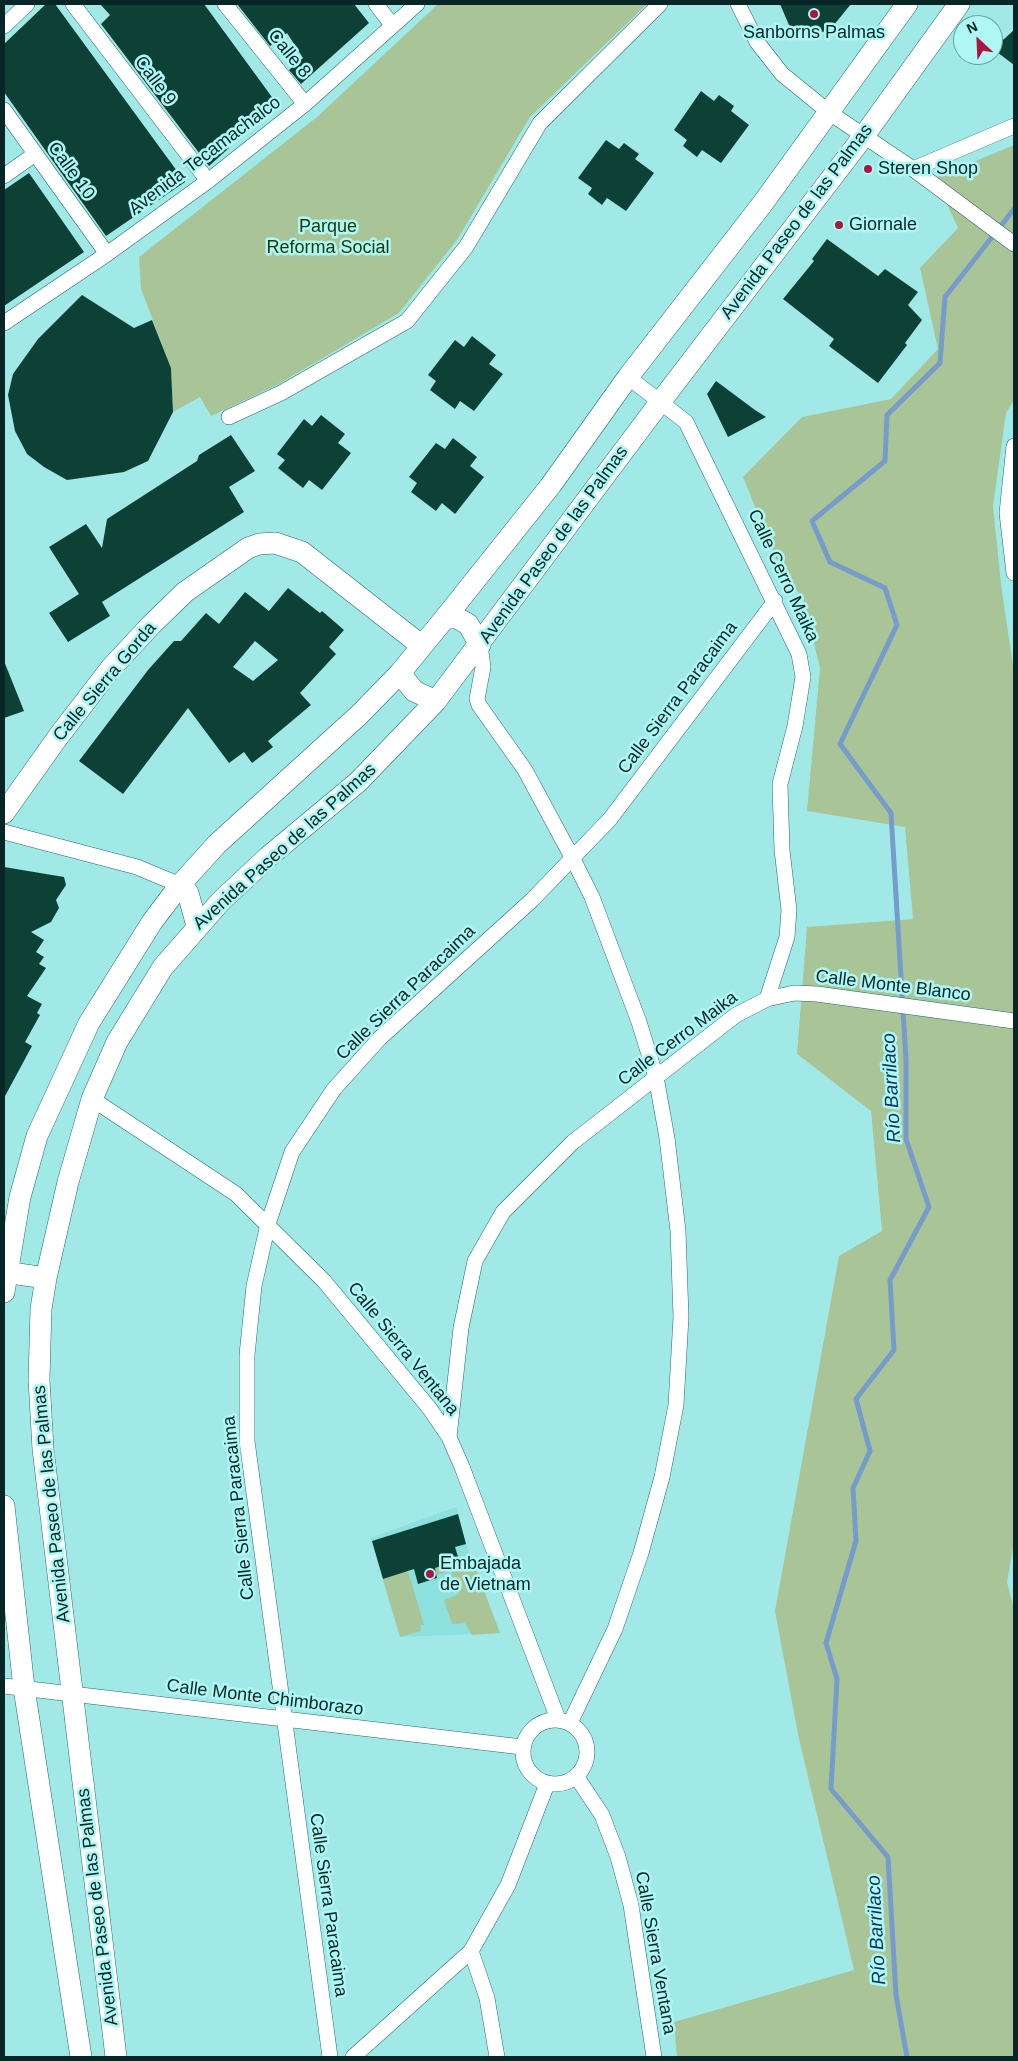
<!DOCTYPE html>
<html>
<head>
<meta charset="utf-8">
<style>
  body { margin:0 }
  #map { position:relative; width:1018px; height:2061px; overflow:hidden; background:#a1e9e7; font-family:Arial,sans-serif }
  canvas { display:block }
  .frame { position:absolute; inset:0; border:5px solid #072625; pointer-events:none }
  .north { position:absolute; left:953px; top:15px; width:50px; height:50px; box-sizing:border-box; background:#aef7f4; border:1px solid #6ba3a1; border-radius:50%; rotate:335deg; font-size:14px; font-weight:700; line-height:20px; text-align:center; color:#072625 }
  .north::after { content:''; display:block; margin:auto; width:18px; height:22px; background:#ab163f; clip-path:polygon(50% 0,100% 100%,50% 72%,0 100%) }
</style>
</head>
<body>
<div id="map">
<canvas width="1018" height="2061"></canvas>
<div class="frame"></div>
<div class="north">N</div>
</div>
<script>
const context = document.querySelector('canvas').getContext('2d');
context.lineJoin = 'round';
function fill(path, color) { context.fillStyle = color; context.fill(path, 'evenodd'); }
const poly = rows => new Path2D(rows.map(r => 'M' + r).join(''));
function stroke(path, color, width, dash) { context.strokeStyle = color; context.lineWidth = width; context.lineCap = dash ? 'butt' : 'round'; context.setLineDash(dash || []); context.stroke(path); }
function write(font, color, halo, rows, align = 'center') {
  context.font = font + ' Arial,sans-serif'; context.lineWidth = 5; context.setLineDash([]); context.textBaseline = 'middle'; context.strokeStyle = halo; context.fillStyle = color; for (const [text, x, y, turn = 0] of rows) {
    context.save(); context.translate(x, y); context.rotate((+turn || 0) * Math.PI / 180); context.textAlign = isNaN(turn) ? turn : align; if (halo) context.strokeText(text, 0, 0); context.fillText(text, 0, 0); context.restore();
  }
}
const built = poly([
  [456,1507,466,1544,500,1633,400,1637,370,1538]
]);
const green = poly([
  [438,4,647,4,530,117,457,240,399,313,277,385,211,416,200,397,173,412,171,368,141,289,139,257,317,117],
  [1014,145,1014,400,1006,413,993,506,1001,584,1014,673,1014,1543,1007,1582,1014,1609,1014,2057,677,2057,674,2022,854,1970,799,1739,775,1611,839,1256,882,1231,871,1111,797,1054,807,927,913,919,905,827,807,811,820,668,803,598,782,573,743,477,802,417,891,399,938,349,920,268,958,228,935,178],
  [471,1556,500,1633,472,1635,465,1623,452,1624,444,1600,459,1594,451,1571,437,1575,434,1568],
  [408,1571,424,1625,420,1625,421,1631,400,1637,383,1579]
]);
const stream = poly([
  [907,2057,896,1995,888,1857,831,1789,837,1679,826,1643,856,1541,853,1488,870,1451,856,1399,894,1350,890,1280,929,1207,906,1139,906,1060,891,813,840,744,897,625,885,588,830,562,812,521,885,461,887,415,940,363,945,297,1014,209]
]);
const building = poly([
  [46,4,55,4,185,182,106,236,4,92,4,44],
  [100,4,204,4,277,104,246,133,244,131,226,145,229,148,209,166,101,24,110,15],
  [237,4,354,4,369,23,301,84,289,70,303,58,287,33,270,46],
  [780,4,851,4,829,31,801,34,789,25],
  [1014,30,1014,65,993,49],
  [701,91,714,101,719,95,734,106,731,111,749,125,721,163,702,150,697,157,683,146,687,140,674,130],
  [606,140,619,149,624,143,639,154,635,159,654,173,626,211,607,198,602,205,588,194,592,188,578,178],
  [29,173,84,252,4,306,4,190],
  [827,239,878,276,885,269,918,292,908,305,922,320,905,343,907,345,878,383,829,346,834,339,783,299,814,261,812,259],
  [82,295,134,328,152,320,171,368,173,412,148,461,124,472,67,480,44,467,27,454,15,431,8,395,13,374,38,339],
  [472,336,496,355,489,364,503,374,474,411,460,401,455,409,430,390,436,381,428,375,455,340,464,347],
  [716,381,755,410,766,417,728,437,707,394],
  [321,415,345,434,338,443,351,453,322,490,309,480,303,488,278,468,285,460,277,454,304,419,312,426],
  [231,435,255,471,229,487,244,512,102,602,110,616,68,642,49,613,79,594,49,547,86,524,102,548,107,519,197,461,199,455],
  [453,438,477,457,470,466,484,477,455,514,442,503,436,511,411,492,417,483,409,477,436,443,445,449],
  [288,588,320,613,322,611,344,630,329,647,336,654,300,693,311,705,268,741,273,747,252,763,244,752,229,763,188,708,123,794,79,761,148,670,174,641,181,641,206,613,219,624,245,592,269,611],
  [255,641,278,660,253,681,233,667],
  [4,661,24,711,4,718],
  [4,867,64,877,66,885,56,900,59,908,51,922,31,932,44,940,36,952,44,957,39,964,46,968,27,996,42,1004,37,1013,40,1015,25,1042,32,1046,4,1098],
  [458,1514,466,1544,455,1547,459,1560,435,1568,437,1578,418,1584,414,1569,383,1579,372,1541]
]);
const minor = poly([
  [73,4,208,181],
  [225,4,305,104],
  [376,4,392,25],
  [738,4,757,42,782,74,830,113,913,169,1014,244],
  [4,26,27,4],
  [4,110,107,254],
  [913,169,1014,126],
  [4,176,35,154],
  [4,323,107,254,208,181,305,104,417,4],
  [628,377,686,422,799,654,803,677,795,726,780,784,782,850,789,910,787,937,767,999],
  [229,417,281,393,407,321,466,247,540,123,660,4],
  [1014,446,1007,513,1014,573],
  [480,645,483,667,477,699,479,705,525,770,573,859,592,897,639,1022,656,1077,667,1138,678,1231,681,1317,676,1405,662,1477,641,1553,615,1629,570,1723],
  [4,832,137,867,180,885],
  [92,1099,236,1194,324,1281,430,1409,449,1437,462,1467,558,1719],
  [449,1437,461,1328,475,1261,503,1212,573,1142,736,1015,767,999,794,993,817,994,1014,1021],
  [4,1686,522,1747],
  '523 1752a32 32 0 1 1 64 0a32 32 0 1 1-64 0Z',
  [576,1776,602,1815,618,1857,631,1905,654,2057],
  [471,1951,487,1998,497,2057],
  [330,2057,247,1441,247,1355,254,1286,268,1224,292,1152,334,1089,380,1038,532,900,610,819,775,601],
  [353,2057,471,1951,508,1885,547,1784]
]);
const secondary = poly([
  [445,618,457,618,468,624,480,645],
  [400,673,414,691,436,701],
  [4,813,58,737,111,668,151,625,185,592,248,548,259,544,275,543,302,552,422,646],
  [180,885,188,893,197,926],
  [4,1272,46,1278],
  [4,1292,20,1197,37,1136,89,1023,152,922,180,885,217,844,359,715,400,673,445,618,551,485,628,377,763,203,907,4],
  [4,1506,24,1688,81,2057],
  [116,2057,43,1449,39,1380,41,1309,46,1278,68,1182,92,1099,117,1042,163,967,220,902,268,857,358,782,436,701,661,401,863,137,959,4]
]);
const markers = [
  [814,14,5,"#ab163f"],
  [868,169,5,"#ab163f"],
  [839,225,5,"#ab163f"],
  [430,1574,5,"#ab163f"]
];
const poiNames = [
  ["Sanborns Palmas",814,33,"center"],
  ["Steren Shop",878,169],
  ["Giornale",849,225],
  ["Embajada",440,1564],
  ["de Vietnam",440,1585]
];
const streetNames = [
  ["Calle 8",289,54,51],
  ["Calle 9",155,81,53],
  ["Avenida Tecamachalco",205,156,-37],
  ["Calle 10",71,171,54],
  ["Avenida Paseo de las Palmas",797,222,-53],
  ["Avenida Paseo de las Palmas",554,545,-54],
  ["Calle Cerro Maika",783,576,65],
  ["Calle Sierra Gorda",105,682,-50],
  ["Calle Sierra Paracaima",678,698,-53],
  ["Avenida Paseo de las Palmas",285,847,-42],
  ["Calle Monte Blanco",893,986,7],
  ["Calle Sierra Paracaima",406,993,-44],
  ["Calle Cerro Maika",678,1039,-37],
  ["Calle Sierra Ventana",403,1349,51],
  ["Avenida Paseo de las Palmas",52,1504,-96],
  ["Calle Sierra Paracaima",239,1508,-96],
  ["Calle Monte Chimborazo",265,1698,7],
  ["Calle Sierra Paracaima",328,1905,82],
  ["Avenida Paseo de las Palmas",98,1907,-97],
  ["Calle Sierra Ventana",655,1953,80]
];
const parkNames = [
  ["Parque",328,227],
  ["Reforma Social",328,248]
];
const waterNames = [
  ["Río Barrilaco",892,1088,-93],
  ["Río Barrilaco",877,1930,-93]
];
fill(built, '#8ce0dd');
fill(green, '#a9c597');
stroke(stream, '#769ccb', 5);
fill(building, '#0e4135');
stroke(minor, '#216c6b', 16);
stroke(secondary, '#216c6b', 22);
stroke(minor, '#fff', 15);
stroke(secondary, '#fff', 21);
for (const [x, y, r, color] of markers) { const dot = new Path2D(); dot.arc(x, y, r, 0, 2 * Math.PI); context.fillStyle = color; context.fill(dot); stroke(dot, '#aef7f4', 2); }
write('18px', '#072625', '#aef7f4', poiNames, 'left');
write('18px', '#072625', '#aef7f4', streetNames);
write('18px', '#1c3900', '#aef7f4', parkNames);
write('italic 19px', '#0b345f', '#aef7f4', waterNames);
</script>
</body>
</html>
